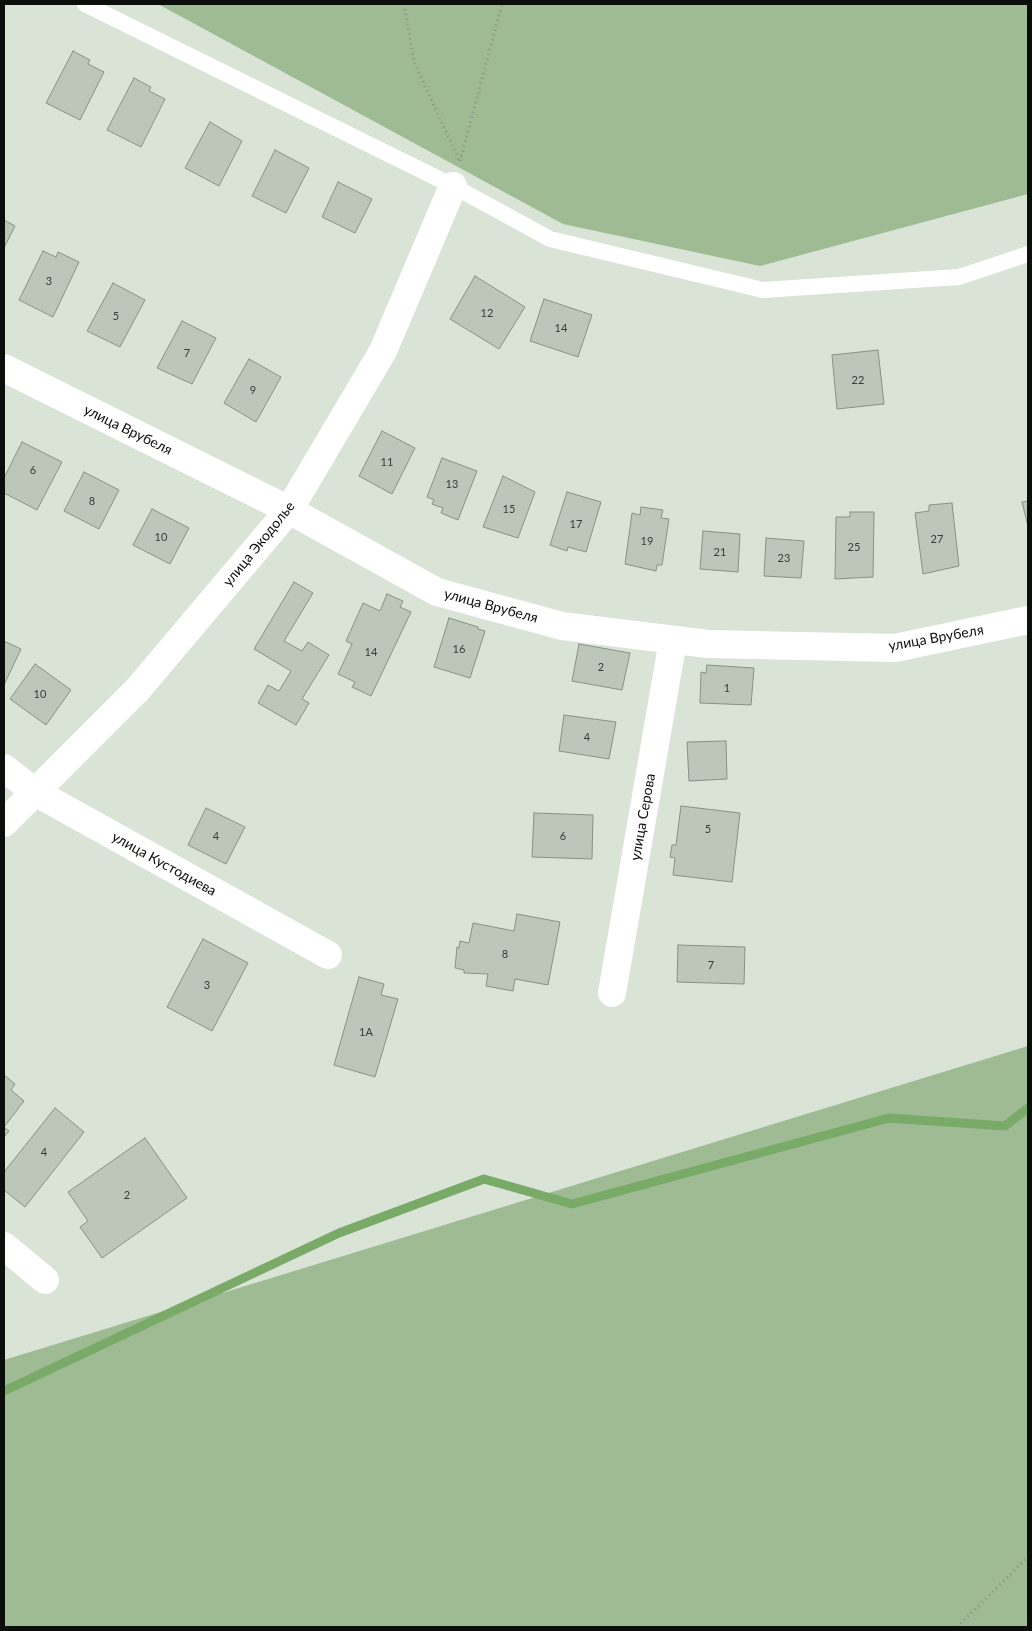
<!DOCTYPE html>
<html>
<head>
<meta charset="utf-8">
<style>
  body { margin:0 }
  #map { position:relative; width:1032px; height:1631px; overflow:hidden; background:#d9e3d6; font-family:Lato,sans-serif }
  canvas { display:block }
  .frame { position:absolute; inset:0; border:5px solid #0b0e0a; pointer-events:none }
</style>
</head>
<body>
<div id="map">
<canvas width="1032" height="1631"></canvas>
<div class="frame"></div>
</div>
<script>
const context = document.querySelector('canvas').getContext('2d');
context.lineJoin = 'round';
function fill(path, color) { context.fillStyle = color; context.fill(path, 'evenodd'); }
const poly = rows => new Path2D(rows.map(r => 'M' + r).join(''));
function stroke(path, color, width, dash) { context.strokeStyle = color; context.lineWidth = width; context.lineCap = dash ? 'butt' : 'round'; context.setLineDash(dash || []); context.stroke(path); }
function write(font, color, halo, rows, align = 'center') {
  context.font = font + ' Lato,sans-serif'; context.lineWidth = 4.5; context.setLineDash([]); context.textBaseline = 'middle'; context.strokeStyle = halo; context.fillStyle = color; for (const [text, x, y, turn = 0] of rows) {
    context.save(); context.translate(x, y); context.rotate((+turn || 0) * Math.PI / 180); context.textAlign = isNaN(turn) ? turn : align; if (halo) context.strokeText(text, 0, 0); context.fillText(text, 0, 0); context.restore();
  }
}
const green = poly([
  [158,4,1028,4,1028,194,760,266,563,224],
  [1028,1046,1028,1627,4,1627,4,1360]
]);
const stream = poly([
  [4,1391,339,1233,484,1179,572,1204,889,1118,1005,1126,1028,1108]
]);
const building = poly([
  [73,51,90,60,88,64,104,72,80,120,46,103,73,51],
  [134,78,151,87,149,91,165,99,141,147,107,130,134,78],
  [210,122,242,141,219,186,185,168,210,122],
  [275,150,309,168,286,213,252,196,275,150],
  [338,182,372,199,355,233,322,217,338,182],
  [4,220,15,226,4,248,4,220],
  [43,251,56,257,58,252,79,262,53,317,19,300,43,251],
  [475,276,525,307,499,349,450,319,475,276],
  [113,283,145,300,120,347,87,331,113,283],
  [544,299,592,315,578,357,530,341,544,299],
  [182,321,216,338,192,384,157,368,182,321],
  [878,350,884,404,837,409,832,355,878,350],
  [249,359,281,377,256,422,224,403,249,359],
  [382,431,415,448,392,494,359,476,382,431],
  [22,442,62,462,37,510,4,493,4,478,22,442],
  [442,458,477,471,458,520,441,513,443,508,432,504,434,500,427,497,442,458],
  [84,472,119,490,99,529,64,511,84,472],
  [503,476,535,492,518,538,483,527,503,476],
  [567,492,601,502,586,552,568,547,567,551,550,545,567,492],
  [1028,501,1028,526,1022,502,1028,501],
  [952,503,959,566,923,574,915,513,929,511,929,505,952,503],
  [641,507,663,510,661,518,669,519,662,565,657,565,656,571,625,564,632,513,640,515,641,507],
  [152,509,189,528,170,564,133,545,152,509],
  [850,512,874,512,873,577,835,579,836,517,850,517,850,512],
  [703,531,740,534,738,572,700,569,703,531],
  [766,538,804,541,801,578,764,576,766,538],
  [294,582,313,593,284,641,302,651,308,642,329,655,302,699,309,703,296,725,258,703,268,685,279,691,291,671,254,649,294,582],
  [387,594,403,601,400,607,411,612,371,696,352,687,355,682,338,674,352,644,346,641,363,603,380,611,387,594],
  [449,618,478,627,478,629,485,631,470,678,434,667,449,618],
  [4,641,21,649,4,685,4,641],
  [579,644,630,653,622,690,572,681,579,644],
  [35,664,71,690,46,725,10,699,35,664],
  [707,665,754,668,751,705,700,703,701,672,706,673,707,665],
  [564,715,616,722,609,759,559,751,564,715],
  [726,741,727,779,689,781,687,742,726,741],
  [681,806,740,813,732,882,673,875,675,858,670,857,672,845,676,845,681,806],
  [206,808,245,827,226,864,188,845,206,808],
  [534,813,593,815,592,859,532,857,534,813],
  [517,914,560,922,548,985,515,979,513,991,486,986,488,974,464,973,464,970,455,968,457,947,459,948,460,941,469,943,473,923,514,931,517,914],
  [203,939,248,963,212,1031,167,1007,203,939],
  [678,945,745,947,744,984,677,982,678,945],
  [359,977,384,984,381,995,398,999,375,1077,334,1065,359,977],
  [4,1075,15,1084,11,1090,24,1101,4,1127,9,1131,4,1137,4,1075],
  [55,1108,84,1132,25,1207,4,1190,4,1172,55,1108],
  [145,1138,187,1198,102,1258,80,1227,88,1221,68,1192,145,1138]
]);
const path = poly([
  [404,4,414,62,459,160],
  [460,161,502,4],
  [957,1627,1028,1557]
]);
const lane = poly([
  [85,4,453,186,550,239,763,290,959,277,1028,254]
]);
const street = poly([
  [4,368,289,510,437,592,562,626,708,644,895,648,1028,620],
  [4,768,35,792,328,955],
  [4,823,138,689,289,510,383,351,453,186],
  [612,993,673,640],
  [4,1246,45,1280]
]);
const numberNames = [
  ["3",49,281],
  ["12",487,313],
  ["5",116,316],
  ["14",561,328],
  ["7",187,353],
  ["22",858,380],
  ["9",253,390],
  ["11",387,462],
  ["6",33,470],
  ["13",452,484],
  ["8",92,501],
  ["15",509,509],
  ["17",576,524],
  ["10",161,537],
  ["27",937,539],
  ["19",647,541],
  ["25",854,547],
  ["21",720,552],
  ["23",784,558],
  ["16",459,649],
  ["14",371,652],
  ["2",601,667],
  ["1",727,688],
  ["10",40,694],
  ["4",587,737],
  ["5",708,829],
  ["4",216,836],
  ["6",563,836],
  ["8",505,954],
  ["7",711,965],
  ["3",207,985],
  ["1А",366,1032],
  ["4",44,1152],
  ["2",127,1195]
];
const streetNames = [
  ["улица Врубеля",128,430,26],
  ["улица Экодолье",259,544,-51],
  ["улица Врубеля",491,606,15],
  ["улица Врубеля",936,638,-10],
  ["улица Серова",643,817,-80],
  ["улица Кустодиева",164,864,29]
];
fill(green, '#9ebb93');
stroke(stream, '#7aaa68', 9);
fill(building, '#bcc6b9');
stroke(building, '#889185', 1);
stroke(path, '#8a9188', 3, [1, 4]);
stroke(lane, '#fff', 16);
stroke(street, '#fff', 28);
write('11px', '#373c36', null, numberNames);
write('14px', '#0b0e0a', '#fff', streetNames);
</script>
</body>
</html>
